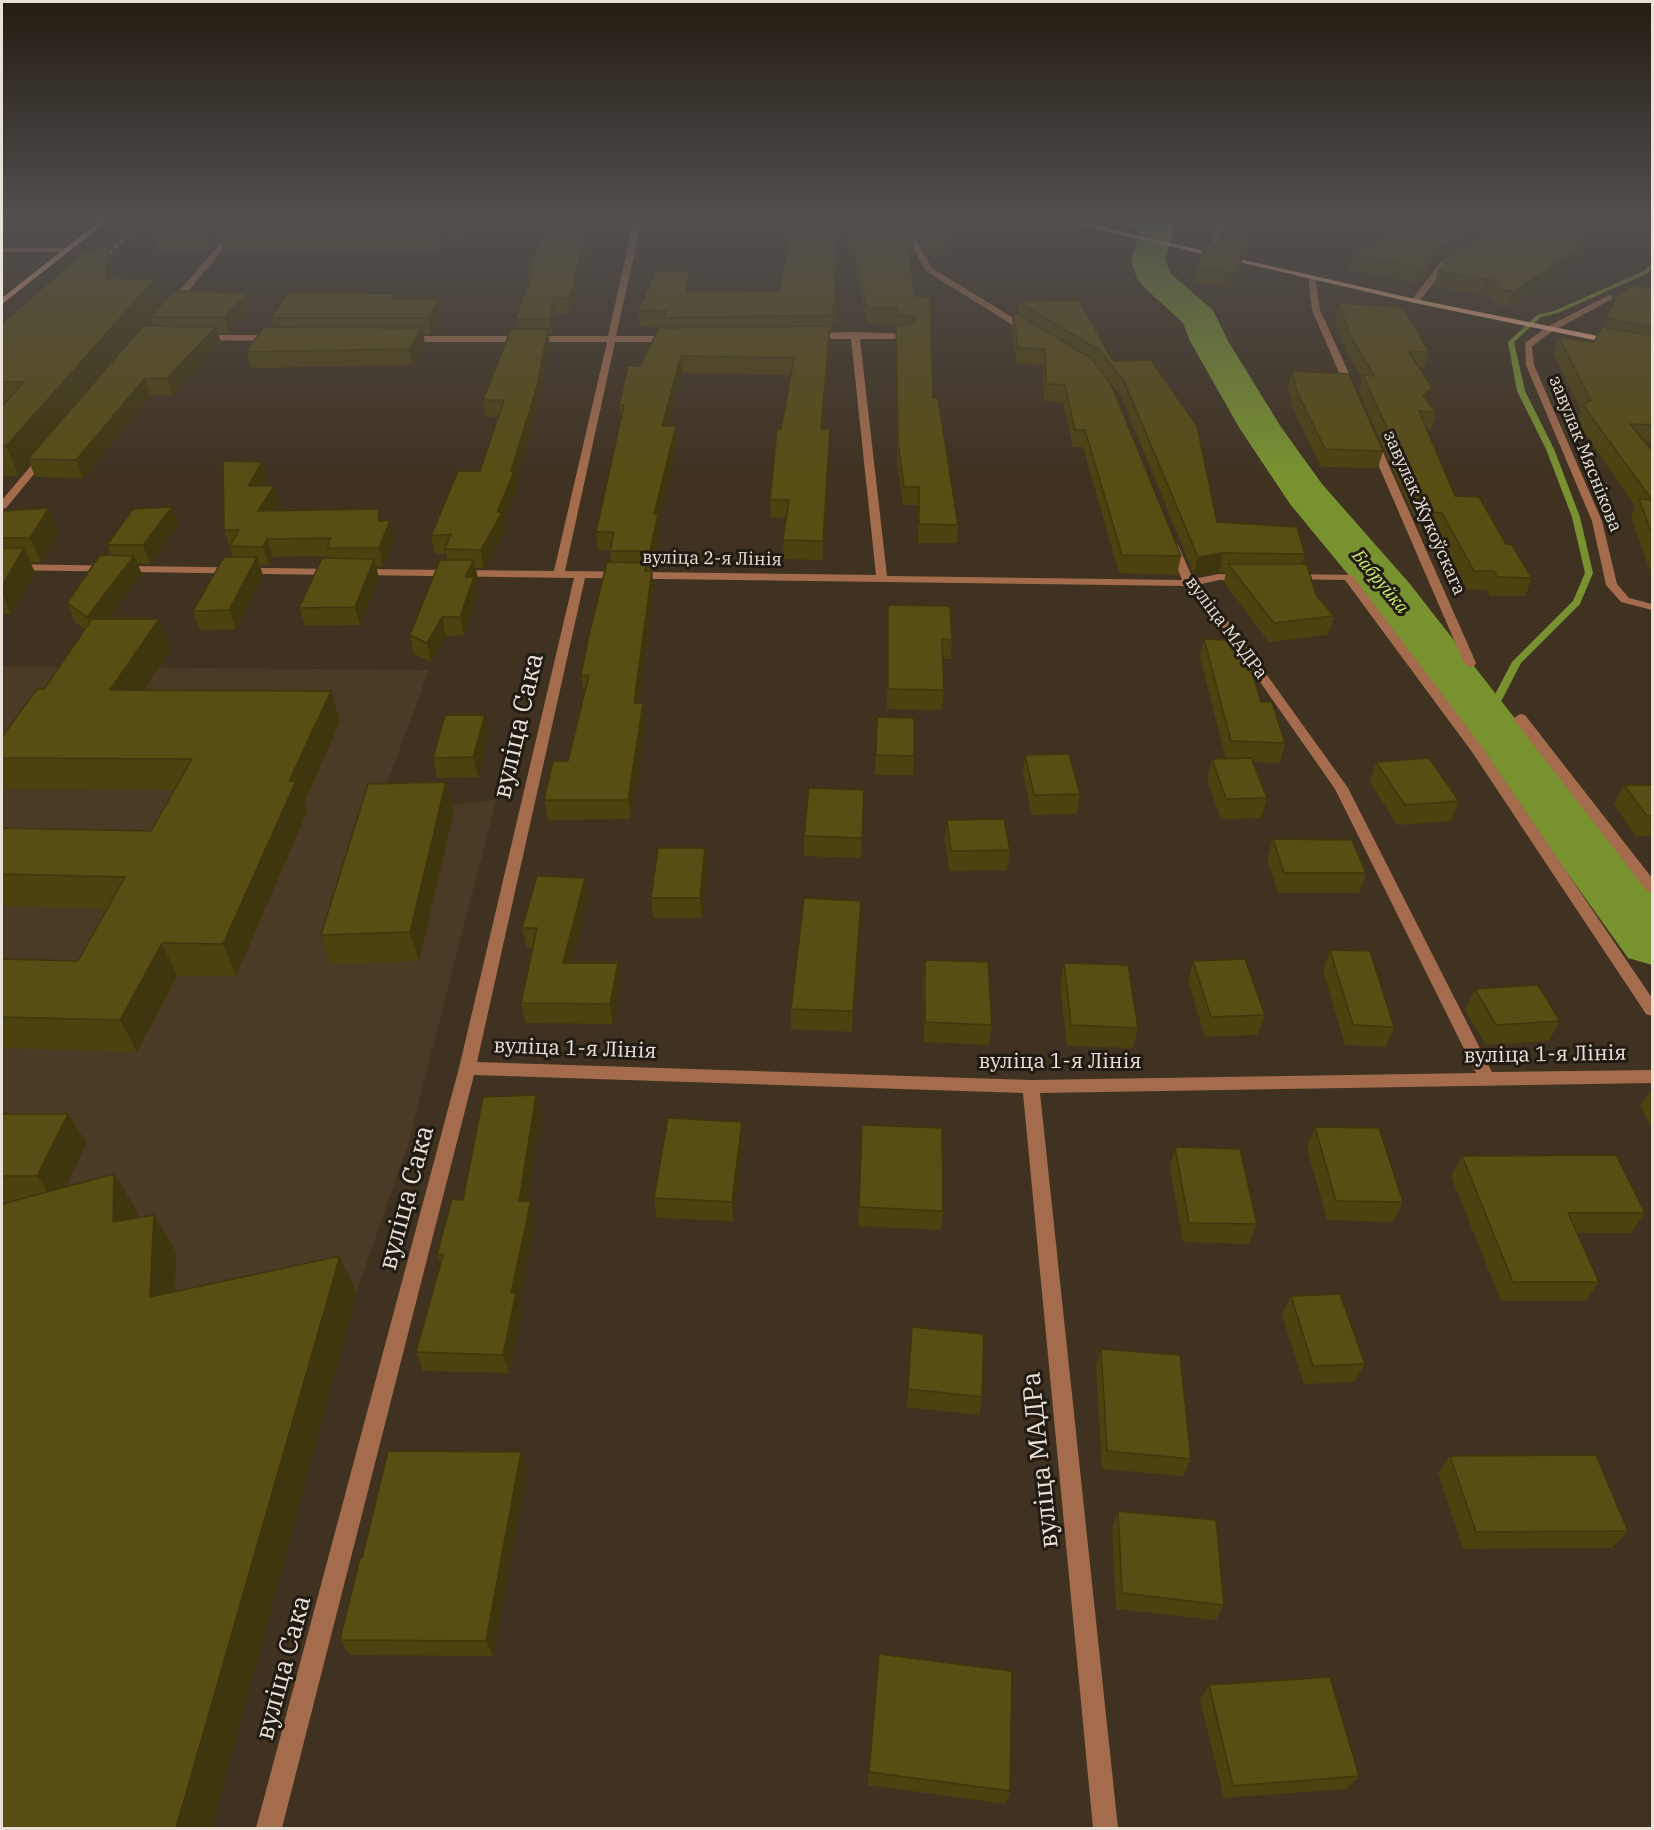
<!DOCTYPE html>
<html>
<head>
<meta charset="utf-8">
<style>
  body { margin:0 }
  #map { position:relative; width:1654px; height:1830px; overflow:hidden; background:#3f3221; font-family:"IBM Plex Serif",serif }
  canvas { display:block }
  .frame { position:absolute; inset:0; border:3px solid #e9e1d7; pointer-events:none }
</style>
</head>
<body>
<div id="map">
<canvas width="1654" height="1830"></canvas>
<div class="frame"></div>
</div>
<script>
const ctx = document.querySelector('canvas').getContext('2d');
ctx.lineJoin = 'round';
function fillPath(path, color) { ctx.fillStyle = color; ctx.fill(path, 'evenodd'); }
const shape = rows => new Path2D(rows.map(r => 'M' + r).join(''));
function stroke(path, color, width, dash) { ctx.strokeStyle = color; ctx.lineWidth = width; ctx.lineCap = dash ? 'butt' : 'round'; ctx.setLineDash(dash || []); ctx.stroke(path); }
function write(font, color, halo, rows, align = 'center') {
  ctx.font = font + ' "IBM Plex Serif",serif'; ctx.lineWidth = 6; ctx.setLineDash([]); ctx.textBaseline = 'middle'; ctx.strokeStyle = halo; ctx.fillStyle = color; for (const [text, x, y, turn = 0] of rows) {
    ctx.save(); ctx.translate(x, y); ctx.rotate((+turn || 0) * Math.PI / 180); ctx.textAlign = isNaN(turn) ? turn : align; if (halo) ctx.strokeText(text, 0, 0); ctx.fillText(text, 0, 0); ctx.restore();
  }
}
fillPath(shape([
  [2,666,429,670,376,813,496,800,408,1145,356,1293,2,1828]
]), '#4b3a25');
fillPath(shape([
  [1652,237,1652,244,1648,240,1652,237],
  [1652,263,1652,268,1648,273,1558,313,1541,317,1514,342,1525,391,1554,449,1580,517,1593,573,1580,604,1521,663,1492,719,1487,722,1483,721,1482,719,1512,662,1573,601,1585,573,1572,517,1546,449,1517,391,1508,342,1537,315,1554,311,1644,271,1652,263]
]), '#789230');
fillPath(shape([
  [1126,220,1165,220,1170,222,1174,229,1165,259,1171,274,1213,310,1228,341,1281,427,1322,484,1410,584,1652,894,1652,965,1628,958,1466,731,1374,606,1290,504,1240,429,1190,341,1183,323,1143,286,1137,279,1131,259,1140,232,1131,227,1126,220]
]), '#789230');
fillPath(shape([
  [240,220,247,220,175,307,169,307,169,303,240,220],
  [634,220,642,220,616,336,672,336,676,339,672,342,615,342,565,571,876,575,851,339,810,339,806,336,810,333,855,332,912,334,913,336,909,339,860,339,887,576,1182,580,1168,545,1173,542,1178,545,1193,579,1219,574,1250,575,1252,577,1246,580,1219,580,1197,585,1231,625,1348,788,1492,1072,1652,1070,1652,1083,1040,1093,1118,1828,1093,1828,1023,1093,474,1075,282,1828,256,1828,459,1068,574,578,358,575,352,572,358,569,554,571,607,342,405,342,401,339,405,336,608,336,634,220],
  [585,578,1186,586,1223,629,1335,789,1476,1073,1031,1080,477,1062,585,578],
  [877,220,885,220,910,229,932,268,1033,330,1033,334,1027,334,926,271,904,232,877,220],
  [1219,220,1227,220,1218,246,1212,254,1206,254,1219,220],
  [2,248,66,248,70,250,66,252,2,252,2,248],
  [1450,257,1457,259,1447,266,1418,303,1412,303,1412,299,1441,262,1450,257],
  [1308,274,1315,276,1320,310,1357,391,1355,393,1347,391,1312,310,1308,274],
  [1609,295,1612,295,1612,299,1553,331,1532,346,1534,365,1602,521,1617,584,1629,598,1652,604,1652,610,1621,602,1606,585,1592,521,1526,365,1525,343,1547,327,1609,295],
  [198,335,276,335,280,338,276,341,195,340,195,336,198,335],
  [1373,438,1378,441,1476,663,1474,666,1470,667,1464,663,1368,441,1373,438],
  [41,454,49,456,6,508,2,509,2,500,41,454],
  [2,564,334,569,340,572,334,575,2,570,2,564],
  [1291,574,1352,575,1482,747,1652,998,1652,1016,1646,1014,1472,752,1345,580,1287,579,1285,577,1291,574],
  [1520,714,1525,715,1652,878,1652,892,1647,891,1515,721,1514,718,1520,714]
]), '#a46c4d');
fillPath(shape([
  [101,220,109,220,2,304,2,298,101,220],
  [1058,220,1069,220,1415,299,1652,347,1652,352,1415,303,1058,220]
]), '#f5b08b');
stroke(shape([
  [97,264,146,220]
]), '#a99f92', 2, [4, 4]);
fillPath(shape([
  [157,220,476,220,461,241,448,241,440,251,224,251,220,240,210,251,158,252,150,227],
  [556,220,594,220,574,302,570,314,556,314,552,334,548,334,550,345,539,402,516,482,517,489,504,521,506,530,484,568,476,568,478,579,475,584,477,596,464,635,446,636,431,662,414,654,410,635,447,560,446,553,435,554,431,536,480,471,499,417,486,417,483,400,517,329,515,319,530,280,529,270],
  [792,220,943,220,948,239,947,253,926,254,911,227,906,225,914,239,914,254,910,254,914,296,933,398,958,525,957,543,918,543,918,505,903,505,897,460,896,324,867,323,845,226,838,227,835,323,832,323,832,330,830,330,830,342,823,429,830,446,823,560,784,559,783,540,786,518,771,517,770,500,791,375,682,373,668,426,677,443,659,519,660,532,652,570,648,570,654,590,639,703,643,703,646,723,631,819,548,820,544,800,568,761,584,695,581,676,611,562,610,550,598,550,596,532,621,419,619,405,640,366,664,328,664,327,640,326,638,310,690,286,689,292,779,291],
  [1193,220,1217,220,1216,222],
  [1227,220,1265,220,1263,226,1258,226,1244,258,1243,257,1241,265,1231,288,1192,283,1195,268,1218,244,1219,237,1236,224,1228,223],
  [1424,220,1621,220,1584,243,1579,258,1508,307,1496,304,1487,291,1480,295,1434,286,1438,271,1453,253,1472,241,1440,260,1421,284,1348,270,1352,255],
  [108,249,117,278,155,279,163,302,248,293,252,309,229,333,218,333,221,343,172,395,151,395,83,478,35,477,30,464,19,476,2,476,2,324],
  [152,320,154,326,147,326],
  [1653,289,1653,443,1645,442,1653,452,1653,579,1631,517,1635,506,1577,422,1581,411,1553,353,1559,337,1594,342,1603,327,1606,318],
  [396,299,442,314,431,334,423,334,425,344,413,365,251,368,246,352,274,328,271,318],
  [1079,300,1113,361,1217,522,1305,554,1302,564,1316,595,1334,616,1328,635,1269,642,1224,582,1226,572,1194,575,1122,398,1112,385,1181,556,1177,575,1119,573,1083,447,1073,447,1063,402,1044,401,1043,365,1017,364,1012,327,1013,311,1017,313,1018,302],
  [1339,303,1429,352,1424,368,1420,368,1432,387,1427,401,1436,412,1431,429,1426,428,1455,496,1506,544,1532,578,1525,596,1490,596,1487,590,1467,589,1436,530,1421,530,1401,488,1359,392,1362,379,1346,351,1335,319],
  [1292,371,1383,451,1378,468,1321,467,1293,409,1288,388],
  [268,479,264,486,274,486,279,503,274,511,381,521,390,520,395,538,383,567,376,566,379,578,360,625,305,626,299,608,330,558,329,556,273,557,269,565,260,565,263,576,236,629,200,630,193,611,233,557,224,530],
  [172,507,178,525,150,564,137,563,142,574,108,619,171,650,144,690,331,691,340,722,304,803,307,812,236,976,177,976,137,1052,2,1048,2,959,78,961,108,909,2,906,2,828,151,831,174,790,3,789,2,785,2,737,44,689,85,629,75,622,67,603,111,555,107,545],
  [2,511,59,532,41,562,30,562,35,573,11,614,2,614],
  [888,605,952,640,951,659,943,659,944,690,942,710,887,709],
  [1204,639,1261,702,1285,743,1280,763,1253,762,1267,798,1261,818,1221,819,1207,779,1212,759,1226,759,1200,658],
  [877,717,914,756,913,775,875,775],
  [489,734,478,777,437,778,433,758],
  [1025,755,1080,794,1077,814,1032,815,1023,775],
  [1376,762,1459,801,1451,821,1397,825,1370,782],
  [446,782,454,811,419,961,331,965,321,935],
  [1624,785,1653,785,1653,836,1636,836,1614,805],
  [864,790,861,858,804,856,804,836],
  [947,820,1010,850,1007,870,949,871,945,840],
  [1273,839,1366,873,1359,893,1278,893,1267,859],
  [707,868,702,918,653,918,651,898],
  [585,878,588,898,572,963,621,983,613,1024,526,1023,521,1003,533,948,527,948,522,928],
  [861,921,852,1032,791,1029,791,1009],
  [1330,950,1394,1027,1386,1047,1345,1045,1323,970],
  [925,960,992,1025,989,1045,924,1042,923,980],
  [1193,961,1265,1015,1258,1035,1205,1037,1188,981],
  [1064,963,1138,1028,1133,1048,1067,1046,1060,983],
  [1475,989,1560,1021,1549,1041,1486,1045,1465,1010],
  [1653,1088,1653,1131,1640,1106],
  [536,1095,541,1115,527,1201,531,1201,536,1221,519,1302,522,1312,509,1373,423,1371,416,1352,440,1263,437,1254,463,1200],
  [2,1114,68,1114,87,1143,65,1187,138,1212,138,1218,154,1215,176,1252,175,1291,340,1256,357,1293,2,1828],
  [742,1122,743,1142,733,1221,657,1218,654,1198],
  [1315,1127,1403,1202,1393,1222,1327,1220,1307,1147],
  [1175,1147,1257,1224,1249,1244,1183,1242,1170,1167],
  [1462,1156,1645,1213,1631,1233,1577,1233,1599,1282,1586,1301,1501,1301,1451,1176],
  [859,1207,943,1211,941,1230,858,1226],
  [1291,1296,1365,1364,1354,1382,1304,1384,1282,1314],
  [912,1327,982,1397,979,1415,907,1407],
  [1101,1349,1191,1459,1183,1476,1102,1469,1096,1367],
  [521,1452,527,1469,493,1656,350,1655,340,1640,362,1558],
  [1450,1456,1628,1531,1612,1548,1463,1549,1438,1473],
  [1118,1511,1224,1605,1216,1620,1116,1609,1112,1528],
  [879,1654,1010,1791,1006,1804,868,1785],
  [1209,1685,1359,1776,1347,1789,1224,1798,1200,1700]
]), '#4c4210');
fillPath(shape([
  [210,220,238,220,217,227,220,240,210,251,203,227],
  [442,220,444,220,448,241,440,251,436,227],
  [457,220,476,220,461,241],
  [589,220,594,220,574,302,570,314,568,298],
  [837,220,845,220,845,226,838,227,835,323],
  [1257,220,1259,220,1258,226,1244,258,1247,243],
  [1489,220,1509,220,1440,260,1421,284,1425,269,1444,245],
  [1604,220,1621,220,1566,255,1571,241],
  [1585,244,1579,258,1508,307,1513,292],
  [108,249,117,276,116,305,107,278],
  [1244,250,1241,265,1231,288,1234,273],
  [689,271,690,286,687,307,686,292],
  [1492,276,1487,291,1480,295,1485,280],
  [155,279,164,306,151,317,152,320,34,459,28,459,30,464,19,476,6,446],
  [248,293,252,309,229,333,225,317],
  [554,298,556,314,552,334,550,319],
  [439,299,442,314,431,334,428,318],
  [830,326,830,342,821,446,821,429],
  [216,327,221,343,172,395,167,378],
  [422,328,425,344,413,365,409,349],
  [548,329,550,345,539,402,516,482,517,489,504,521,506,530,484,568,481,550,497,512,511,471],
  [681,356,682,373,664,443,662,426],
  [145,378,151,395,83,478,76,460],
  [1432,387,1427,404,1423,396],
  [676,426,677,443,659,519,660,532,652,570,650,551,654,514],
  [830,429,830,446,823,560,823,541],
  [262,462,268,479,254,503,248,486],
  [274,486,279,503,263,529,258,511],
  [172,507,178,525,150,564,143,545],
  [49,508,59,532,41,562,30,538],
  [378,509,383,527,390,520,395,538,383,567,379,548],
  [267,539,273,557,269,565,263,547],
  [24,548,35,573,11,614,2,593,2,586],
  [1223,553,1219,572,1194,575,1198,557],
  [134,556,142,574,95,636,87,617],
  [257,557,263,576,236,629,229,610],
  [374,559,379,578,360,625,355,607],
  [474,560,478,579,475,584,477,596,464,635,460,617,465,577],
  [652,571,654,590,636,723,634,703],
  [442,617,446,636,431,662,427,643],
  [159,619,171,650,123,721,110,690],
  [331,691,340,722,304,803,307,812,236,976,223,944,289,781],
  [643,703,646,723,631,819,628,800],
  [485,715,489,734,478,777,473,757],
  [446,782,454,811,419,961,410,932],
  [705,848,707,868,702,918,700,898],
  [585,878,588,898,567,983,563,963],
  [861,901,861,921,852,1032,853,1011],
  [162,943,177,976,137,1052,120,1020],
  [618,963,621,983,613,1024,610,1004],
  [536,1095,541,1115,525,1220,519,1201],
  [68,1114,87,1143,57,1205,37,1176],
  [742,1122,743,1142,733,1221,732,1202],
  [114,1174,138,1212,137,1259,113,1222],
  [531,1201,536,1221,519,1302,522,1312,509,1373,503,1355,511,1293],
  [154,1215,176,1252,174,1333,150,1297],
  [340,1256,357,1293,212,1828,176,1828],
  [521,1452,527,1469,493,1656,486,1641]
]), '#3e360d');
const building = shape([
  [157,220,210,220,203,227,150,227,157,220],
  [223,220,442,220,436,227,217,227,223,220],
  [556,220,589,220,573,287,568,298,554,298,550,319,515,319,534,270,529,270,543,233,549,233,556,220],
  [792,220,837,220,835,307,832,307,832,315,663,318,667,311,638,310,656,271,689,271,686,292,779,291,792,220],
  [847,220,903,220,914,239,908,239,914,296,930,297,933,398,938,398,958,525,919,524,919,487,904,487,898,443,896,325,910,325,916,319,913,316,896,315,897,308,867,308,847,220],
  [915,220,943,220,948,239,927,239,915,220],
  [1244,220,1257,220,1247,243,1219,237,1224,230,1244,220],
  [1424,220,1489,220,1444,245,1425,269,1352,255,1424,220],
  [1508,220,1604,220,1571,241,1585,244,1513,292,1501,289,1492,276,1485,280,1438,271,1453,253,1508,220],
  [1208,242,1244,250,1234,273,1195,268,1208,242],
  [108,249,107,278,155,279,6,446,2,445,2,406,24,382,2,382,2,324,85,250,108,249],
  [1634,285,1653,289,1653,328,1606,318,1618,295,1634,285],
  [173,291,248,293,225,317,151,317,173,291],
  [288,293,395,294,391,299,439,299,428,318,271,318,288,293],
  [1079,300,1113,361,1151,360,1197,426,1217,522,1297,527,1305,554,1223,553,1198,557,1124,381,1099,350,1018,302,1079,300],
  [1339,303,1403,307,1429,352,1409,352,1432,387,1423,396,1436,412,1419,411,1455,496,1479,497,1506,544,1512,545,1532,578,1497,577,1494,571,1474,571,1442,513,1427,512,1406,471,1363,375,1374,376,1350,335,1339,303],
  [1013,311,1091,358,1111,384,1181,556,1122,555,1085,430,1075,430,1065,385,1046,384,1045,349,1018,348,1013,311],
  [143,326,216,327,167,378,145,378,76,460,28,459,143,326],
  [830,326,821,429,830,429,823,541,783,540,789,500,770,500,777,429,781,429,794,358,681,356,662,426,676,426,654,514,658,514,650,551,610,551,614,532,596,532,624,405,619,405,628,366,640,366,659,328,830,326],
  [264,327,422,328,409,349,246,352,264,327],
  [1602,327,1653,336,1653,425,1630,424,1653,452,1653,537,1639,499,1652,500,1583,405,1591,400,1559,337,1594,342,1602,327],
  [511,329,548,329,537,386,511,471,514,472,497,512,502,512,481,550,445,549,451,534,431,536,458,471,480,471,504,400,483,400,511,329],
  [1292,371,1349,374,1383,451,1325,449,1297,392,1292,371],
  [223,461,262,462,248,486,274,486,258,511,378,509,379,521,390,520,379,548,327,548,331,538,267,539,263,547,230,546,239,530,224,530,223,461],
  [172,507,143,545,107,545,133,509,172,507],
  [49,508,30,538,2,538,2,511,49,508],
  [2,548,24,548,2,586,2,548],
  [100,555,134,556,87,617,67,603,100,555],
  [224,557,257,557,229,610,193,611,224,557],
  [322,558,374,559,355,607,299,608,322,558],
  [440,560,474,560,465,577,474,577,460,617,442,617,427,643,410,635,440,560],
  [607,562,647,563,645,571,652,571,634,703,643,703,628,800,544,800,553,761,568,761,589,675,581,676,588,639,607,562],
  [1228,564,1307,564,1316,595,1334,616,1274,623,1228,564],
  [888,605,950,606,952,640,942,639,944,690,888,689,888,605],
  [92,619,159,619,110,690,331,691,289,781,296,781,223,944,162,943,120,1020,2,1017,2,959,78,961,125,877,2,874,2,828,151,831,192,759,2,758,2,737,37,689,44,689,92,619],
  [1204,639,1243,641,1261,702,1272,702,1285,743,1231,741,1204,639],
  [445,715,485,715,473,757,433,758,445,715],
  [877,717,914,718,914,756,876,755,877,717],
  [1069,754,1080,794,1034,795,1025,755,1069,754],
  [1251,758,1267,798,1226,799,1212,759,1251,758],
  [1429,758,1459,801,1405,805,1376,762,1429,758],
  [446,782,410,932,321,935,368,784,446,782],
  [1624,785,1653,785,1653,816,1647,816,1624,785],
  [809,788,864,790,862,838,804,836,809,788],
  [1004,819,1010,850,951,851,947,820,1004,819],
  [1273,839,1352,840,1366,873,1284,873,1273,839],
  [658,848,705,848,700,898,651,898,658,848],
  [537,876,585,878,563,963,618,963,610,1004,521,1003,537,928,522,928,537,876],
  [804,898,861,901,853,1011,791,1009,804,898],
  [1330,950,1370,951,1394,1027,1353,1025,1330,950],
  [1245,959,1265,1015,1211,1017,1193,961,1245,959],
  [925,960,988,962,992,1025,925,1022,925,960],
  [1064,963,1128,965,1138,1028,1071,1025,1064,963],
  [1538,985,1560,1021,1496,1025,1475,989,1538,985],
  [536,1095,519,1201,531,1201,511,1293,516,1293,503,1355,416,1352,443,1255,437,1254,452,1199,463,1200,483,1097,536,1095],
  [2,1114,68,1114,37,1176,2,1176,2,1114],
  [668,1118,742,1122,732,1202,654,1198,668,1118],
  [862,1125,942,1128,943,1211,859,1207,862,1125],
  [1315,1127,1379,1128,1403,1202,1336,1201,1315,1127],
  [1175,1147,1240,1149,1257,1224,1189,1223,1175,1147],
  [1616,1155,1645,1213,1568,1213,1599,1282,1513,1282,1462,1156,1616,1155],
  [114,1174,113,1222,154,1215,150,1297,340,1256,176,1828,2,1828,2,1204,114,1174],
  [1340,1294,1365,1364,1313,1366,1291,1296,1340,1294],
  [912,1327,984,1334,982,1397,908,1389,912,1327],
  [1101,1349,1180,1355,1191,1459,1107,1451,1101,1349],
  [388,1451,521,1452,486,1641,340,1640,360,1558,362,1558,388,1451],
  [1596,1455,1628,1531,1476,1532,1450,1456,1596,1455],
  [1118,1511,1216,1520,1224,1605,1122,1593,1118,1511],
  [879,1654,1012,1671,1010,1791,869,1772,879,1654],
  [1330,1677,1359,1776,1233,1786,1209,1685,1330,1677]
]);
fillPath(building, '#584d13');
stroke(building, '#3e360d', 1.5);
const sky = ctx.createLinearGradient(0, 0, 0, 476);
sky.addColorStop(0, '#231c12');
sky.addColorStop(0.46, '#524f4e');
sky.addColorStop(1, '#524f4e00');
ctx.fillStyle = sky;
ctx.fillRect(0, 0, 1654, 476);
write('18px', '#e9e1d7', '#211b13', [
  ["завулак Мяснікова",1585,454,68],
  ["завулак Жукоўскага",1424,513,66],
  ["вуліца 2-я Лінія",712,559,1],
  ["вуліца МАДРа",1226,628,53]
]);
write('italic 18px', '#c9ed70', '#211b13', [
  ["Бабруйка",1380,582,50]
]);
write('21px', '#e9e1d7', '#211b13', [
  ["вуліца 1-я Лінія",575,1049,2],
  ["вуліца 1-я Лінія",1545,1055,-1],
  ["вуліца 1-я Лінія",1060,1062]
]);
write('26px', '#e9e1d7', '#211b13', [
  ["вуліца Сака",519,726,-77],
  ["вуліца Сака",407,1198,-75],
  ["вуліца МАДРа",1041,1460,-96],
  ["вуліца Сака",284,1668,-75]
]);
</script>
</body>
</html>
